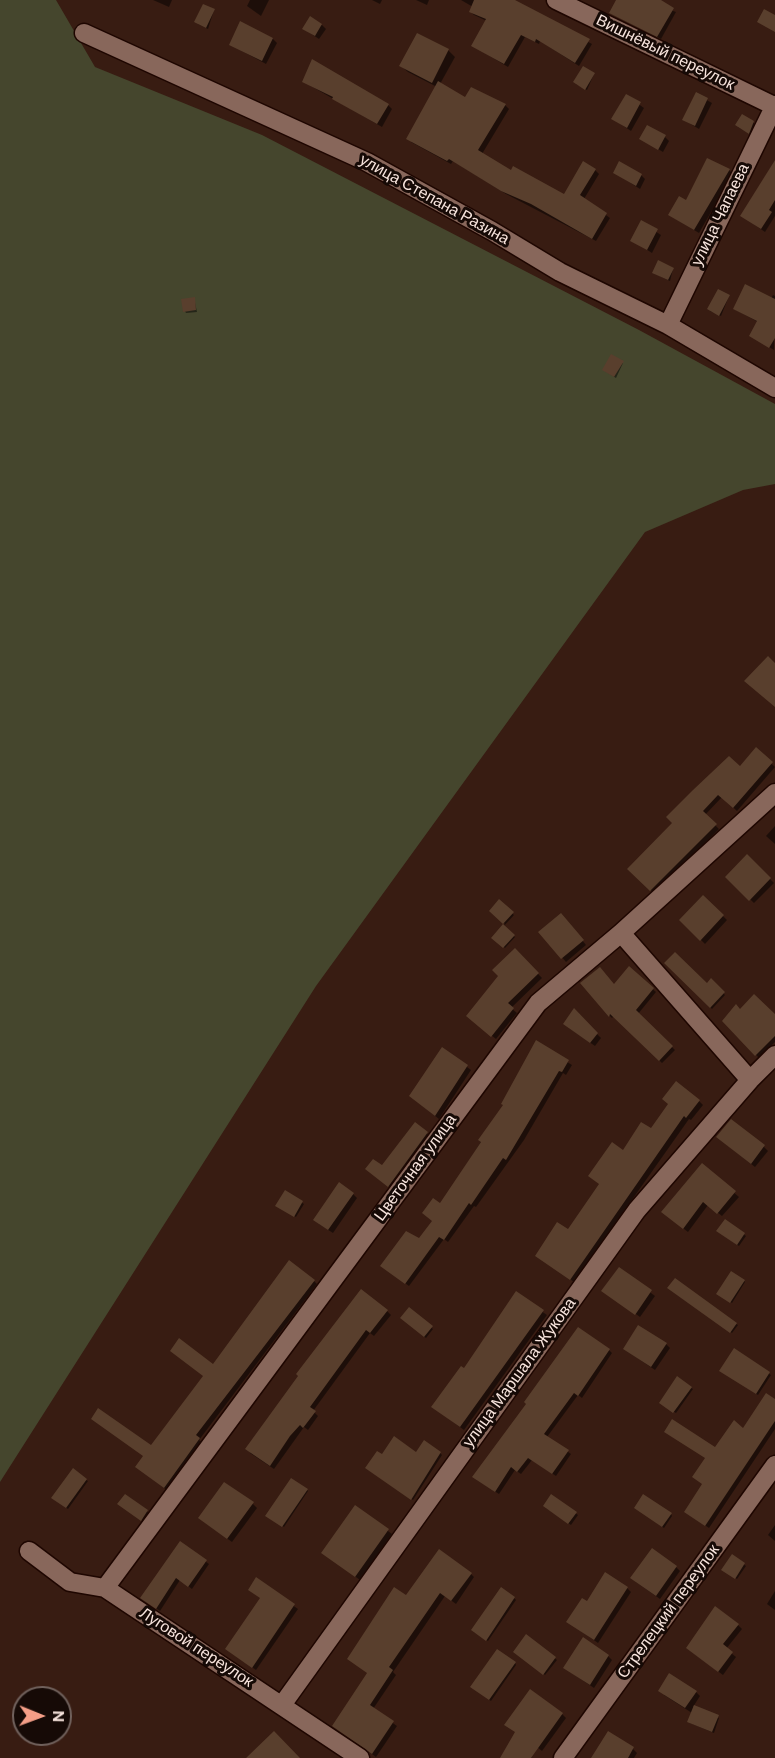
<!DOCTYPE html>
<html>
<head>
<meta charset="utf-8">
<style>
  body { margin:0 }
  #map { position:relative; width:775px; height:1758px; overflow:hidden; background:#381c12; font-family:"DM Sans",sans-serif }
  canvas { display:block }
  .north { position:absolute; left:12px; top:1686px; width:60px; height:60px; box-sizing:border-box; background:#160a06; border:2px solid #70615c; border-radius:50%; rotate:91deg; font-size:16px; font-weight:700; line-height:24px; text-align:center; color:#f7e4dd }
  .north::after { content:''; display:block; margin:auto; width:21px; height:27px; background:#f49e87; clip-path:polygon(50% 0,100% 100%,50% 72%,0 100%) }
</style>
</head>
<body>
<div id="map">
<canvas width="775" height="1758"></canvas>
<div class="north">N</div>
</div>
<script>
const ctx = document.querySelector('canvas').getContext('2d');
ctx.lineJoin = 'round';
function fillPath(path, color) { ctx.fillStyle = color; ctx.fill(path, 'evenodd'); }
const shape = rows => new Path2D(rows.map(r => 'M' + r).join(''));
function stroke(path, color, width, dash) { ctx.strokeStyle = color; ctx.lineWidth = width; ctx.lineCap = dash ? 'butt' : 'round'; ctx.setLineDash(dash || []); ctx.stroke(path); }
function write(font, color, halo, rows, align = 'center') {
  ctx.font = font + ' "DM Sans",sans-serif'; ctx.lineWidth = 6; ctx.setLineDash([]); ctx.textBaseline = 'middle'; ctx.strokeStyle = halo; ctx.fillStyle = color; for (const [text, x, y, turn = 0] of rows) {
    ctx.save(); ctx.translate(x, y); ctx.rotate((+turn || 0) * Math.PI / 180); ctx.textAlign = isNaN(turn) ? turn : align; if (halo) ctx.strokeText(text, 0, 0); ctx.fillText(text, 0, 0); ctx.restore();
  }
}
fillPath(shape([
  [0,0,56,0,95,67,262,135,639,330,775,404,775,484,743,490,645,532,316,986,0,1482]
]), '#45462d');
fillPath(shape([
  [153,0,172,0,169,7],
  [250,0,269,0,261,16,247,6],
  [372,0,382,0,380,4],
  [416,0,429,0,427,5],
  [461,0,511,0,592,44,579,66,540,41,539,44,525,37,508,67,473,46,487,21,474,15,471,12,473,7],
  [618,0,643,0,676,12,661,39,614,15,611,13],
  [214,10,208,29,198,24],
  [322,25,326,29,319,39,304,29],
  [273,39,277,43,266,64,231,45],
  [448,50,455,57,440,84,466,99,505,105,509,109,482,154,512,172,565,196,595,170,599,174,584,199,610,218,596,241,506,194,453,161,451,164,411,142,437,87,408,72,401,66],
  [594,74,587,90,576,84],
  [304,82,388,105,392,109,382,127],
  [696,94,712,103,699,129,684,120],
  [627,96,644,108,631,131,613,119],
  [742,116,755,124,750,134,738,127],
  [665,137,669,141,663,152,641,139],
  [775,160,775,216,765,232,742,216],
  [729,170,733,174,699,233,674,218,686,202],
  [615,173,641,175,645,179,640,189],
  [641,222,661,235,652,253,632,240],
  [673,269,670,281,655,274],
  [773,295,775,296,774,350,751,336,758,322,734,309,771,299],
  [729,296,721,316,710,311],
  [194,298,197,312,186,313,185,311],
  [623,363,616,378,605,371],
  [756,749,775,767,737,811,722,797,705,815,719,829,655,894,629,869,740,768],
  [775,826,775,844,766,836],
  [747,856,774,883,754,903,727,877],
  [703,897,727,920,705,944,681,920],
  [499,901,514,915,503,927,515,937,505,948,493,937,505,924,491,911],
  [565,919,586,945,566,962,540,932],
  [515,950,542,978,511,1008,517,1013,496,1039,472,1020],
  [666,963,707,985,711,980,725,995,712,1009],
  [629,968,656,992,638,1014,675,1050,662,1063,614,1016,612,1018,610,1016,582,983,614,986],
  [574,1011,601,1038,595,1046,569,1028],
  [740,1011,775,1016,775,1042,759,1058,724,1021],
  [536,1042,572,1065,566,1075,563,1073,524,1140,476,1207,474,1206,448,1242,444,1239,409,1286,386,1269,420,1240,434,1221,440,1205,505,1105],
  [443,1049,471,1070,439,1119,415,1100],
  [699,1101,703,1105,691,1120,689,1119,574,1282,541,1259,568,1231,624,1152,651,1130,670,1104],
  [415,1124,431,1137,392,1189,370,1172,382,1167],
  [722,1141,764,1147,768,1151,755,1167],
  [702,1165,739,1197,722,1216,708,1205,688,1232,667,1216],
  [285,1192,304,1204,296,1217,279,1207],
  [353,1194,357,1198,333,1233,319,1224],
  [725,1221,746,1236,739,1246,720,1232],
  [619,1269,655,1296,640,1317,605,1292],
  [314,1281,317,1284,199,1440,203,1443,168,1491,141,1470,151,1447,213,1366],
  [744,1281,745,1282,732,1303,720,1295],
  [670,1290,736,1324,738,1325,732,1333],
  [516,1294,547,1315,464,1430,437,1410],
  [409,1309,433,1329,426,1338,402,1318],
  [387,1311,391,1315,374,1336,370,1333,313,1411,318,1416,308,1430,304,1427,274,1469,250,1453,300,1376],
  [666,1344,670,1348,655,1370,624,1349],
  [609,1350,612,1353,582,1398,578,1395,547,1437,571,1454,556,1476,532,1460,521,1474,515,1470,499,1494,477,1480],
  [734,1350,771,1375,758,1395,723,1372],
  [691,1388,693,1389,676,1413,662,1404],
  [775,1401,775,1429,709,1528,690,1515,704,1485,715,1449,744,1430],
  [440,1453,442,1455,413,1500,369,1470,382,1456],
  [86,1480,88,1481,68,1509,55,1499],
  [307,1490,308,1491,284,1527,269,1517],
  [125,1496,149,1513,143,1521,121,1506],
  [551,1496,578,1515,571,1525,546,1508],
  [253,1504,257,1508,232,1542,204,1522],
  [355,1507,392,1534,360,1580,327,1556],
  [637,1509,671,1514,672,1516,664,1528],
  [775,1525,775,1541,768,1535],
  [180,1543,209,1564,192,1589,180,1580,160,1611,145,1601],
  [732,1556,746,1566,737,1579,725,1571],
  [676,1567,680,1571,660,1599,636,1582],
  [471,1574,474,1577,456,1604,445,1596,393,1672,396,1675,373,1709,397,1726,376,1757,338,1729,368,1673,349,1659,406,1597],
  [256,1580,298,1609,256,1670,230,1652,261,1598],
  [627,1588,631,1592,598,1643,568,1622,587,1603],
  [775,1591,775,1610,767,1604],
  [514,1598,516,1600,488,1641,474,1632],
  [738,1625,742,1629,726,1649,736,1657,723,1675,692,1652],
  [526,1636,557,1660,545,1675,515,1651],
  [608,1656,612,1660,594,1688,569,1671],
  [515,1663,516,1665,491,1701,474,1689],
  [696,1692,700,1696,693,1707,719,1718,714,1733,690,1723,692,1713,664,1695],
  [562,1714,566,1718,542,1751,537,1747,531,1758,501,1758,516,1733],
  [608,1733,633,1749,637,1753,634,1758,594,1758]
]), '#0007');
fillPath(shape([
  [474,0,515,0,590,39,575,63,536,39,535,42,521,35,504,64,471,46,486,19,469,12],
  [616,0,661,0,674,8,657,37,609,13],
  [203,4,215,9,206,28,194,22],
  [764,9,775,15,775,32,757,22],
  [310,16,322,24,315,36,302,29],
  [240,21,273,38,262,61,229,45],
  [417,33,449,49,432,83,399,66],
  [312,59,389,104,377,124,332,99,333,97,302,82],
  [583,66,595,73,585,90,573,82],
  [438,81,465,97,471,87,506,104,478,150,511,170,513,166,564,194,583,161,596,169,580,195,607,213,592,239,531,204,501,191,449,159,447,161,406,139],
  [696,92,708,98,695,126,682,120],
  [626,94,641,102,627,128,611,119],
  [742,114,754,121,749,134,735,125],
  [647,125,666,135,658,150,639,139],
  [707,158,730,169,694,230,668,215,679,196,686,200],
  [775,160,775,200,769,210,772,212,761,229,740,216],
  [619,161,642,174,636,186,613,173],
  [641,220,658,229,647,250,630,241],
  [658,260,674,268,668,280,652,273],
  [745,284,775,299,775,338,769,348,749,336,757,321,733,309],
  [718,289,730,295,719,316,707,309],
  [195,297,196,310,183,312,181,299],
  [611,354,624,361,614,377,602,370],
  [768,656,775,663,775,707,744,681],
  [756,747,773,762,733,808,718,795,703,811,717,824,650,891,627,869,672,823,666,817,693,790,729,756,740,766],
  [747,854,771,878,749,901,725,877],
  [703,895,724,915,700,941,679,920],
  [499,899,514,912,503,924,489,911],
  [561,913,584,940,561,959,538,932],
  [503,924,515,935,503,948,491,938],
  [515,948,539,973,508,1003,514,1008,491,1037,466,1016,498,976,492,970],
  [675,952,707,983,711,978,725,992,710,1008,664,963],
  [629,966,654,988,636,1010,673,1046,659,1061,610,1014,609,1017,580,983,600,967,614,984],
  [754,994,775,1014,775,1036,755,1056,722,1021,736,1004,740,1009],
  [574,1008,598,1033,590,1043,563,1024],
  [536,1040,569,1060,562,1072,559,1071,506,1160,503,1158,471,1205,469,1203,444,1240,439,1237,405,1284,380,1266,406,1231,419,1238,432,1221,422,1213,433,1198,440,1203,481,1142,478,1140,503,1105,501,1104],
  [442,1047,468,1065,435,1116,409,1096],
  [676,1081,700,1100,686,1118,684,1116,570,1280,535,1256,557,1222,568,1229,599,1184,588,1176,612,1142,623,1150,641,1122,651,1128,668,1104,662,1099],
  [731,1119,765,1145,751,1164,716,1137],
  [415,1122,428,1132,388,1187,365,1169,373,1159,382,1165],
  [702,1163,736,1191,717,1214,703,1202,683,1229,661,1212],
  [339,1182,354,1193,328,1230,313,1220],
  [285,1190,303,1201,294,1217,275,1206],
  [725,1219,745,1233,737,1245,716,1231],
  [289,1260,315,1280,196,1435,200,1438,164,1488,135,1467,143,1456,91,1419,98,1408,151,1445,203,1376,170,1351,179,1338,213,1364],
  [619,1267,652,1290,635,1315,601,1291],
  [731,1271,745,1280,730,1303,716,1294],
  [675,1278,737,1323,730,1333,667,1288],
  [361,1289,388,1310,370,1333,366,1330,310,1407,316,1411,303,1428,300,1425,290,1436,270,1466,245,1449,298,1376,296,1374],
  [516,1291,544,1310,460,1427,431,1407,461,1366,464,1368],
  [409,1307,433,1326,424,1337,400,1318],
  [638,1325,667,1343,651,1367,623,1349],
  [578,1327,610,1349,578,1396,574,1393,544,1434,569,1450,552,1474,528,1458,517,1472,511,1467,495,1492,472,1477,526,1404,524,1402],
  [734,1348,770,1372,756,1394,719,1371],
  [677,1376,692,1387,673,1413,659,1403],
  [766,1393,775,1399,775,1421,705,1526,684,1512,702,1484,692,1477,705,1458,664,1432,672,1419,715,1447,734,1420,743,1428],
  [394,1436,416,1452,424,1440,441,1452,411,1500,365,1468,377,1451,382,1454],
  [73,1468,87,1479,66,1508,51,1498],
  [291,1478,308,1489,282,1527,265,1516],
  [224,1482,254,1502,227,1539,198,1518],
  [125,1494,148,1510,141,1521,117,1504],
  [551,1494,577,1512,568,1524,543,1506],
  [643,1494,672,1513,662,1527,634,1508],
  [355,1505,389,1529,355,1577,321,1553],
  [180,1541,207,1560,188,1587,176,1578,156,1609,140,1598],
  [652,1548,677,1566,656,1596,630,1578],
  [439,1549,472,1573,451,1601,440,1593,389,1667,393,1670,370,1705,394,1721,372,1754,332,1726,367,1673,347,1659,394,1587,406,1595],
  [732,1554,745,1563,735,1579,721,1570],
  [605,1572,628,1587,594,1640,566,1622,582,1598,587,1601],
  [256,1577,295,1604,252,1668,225,1649,260,1598,248,1590],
  [501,1587,515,1597,486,1641,471,1630],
  [715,1606,739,1624,723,1644,733,1652,718,1672,686,1648],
  [526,1634,556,1657,543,1675,513,1652],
  [583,1637,609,1655,590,1685,563,1668],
  [497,1649,516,1662,489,1700,470,1687],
  [669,1673,697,1691,685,1708,658,1691],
  [530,1689,563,1713,531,1758,500,1758,515,1732,504,1725],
  [694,1705,719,1715,712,1732,687,1722],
  [274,1731,300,1758,246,1758],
  [608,1731,634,1747,628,1758,591,1758]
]), '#593f2d');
const minor = shape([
  [556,0,774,106],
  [84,33,367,162,492,231,560,272,668,325,775,388],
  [668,325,775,105],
  [621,933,750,1080],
  [29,1551,70,1582,105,1588,360,1758],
  [105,1588,538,1003,621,933,775,793],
  [282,1705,637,1210,750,1080,775,1055],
  [563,1758,775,1465]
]);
stroke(minor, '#1e0600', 21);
stroke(minor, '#88675b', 18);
write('16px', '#f7e4dd', '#160a06', [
  ["Вишнёвый переулок",665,53,26],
  ["улица Степана Разина",434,200,29],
  ["улица Чапаева",721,215,-64],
  ["Цветочная улица",416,1168,-54],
  ["улица Маршала Жукова",520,1373,-54],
  ["Стрелецкий переулок",669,1612,-54],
  ["Луговой переулок",196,1648,33]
]);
</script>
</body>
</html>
